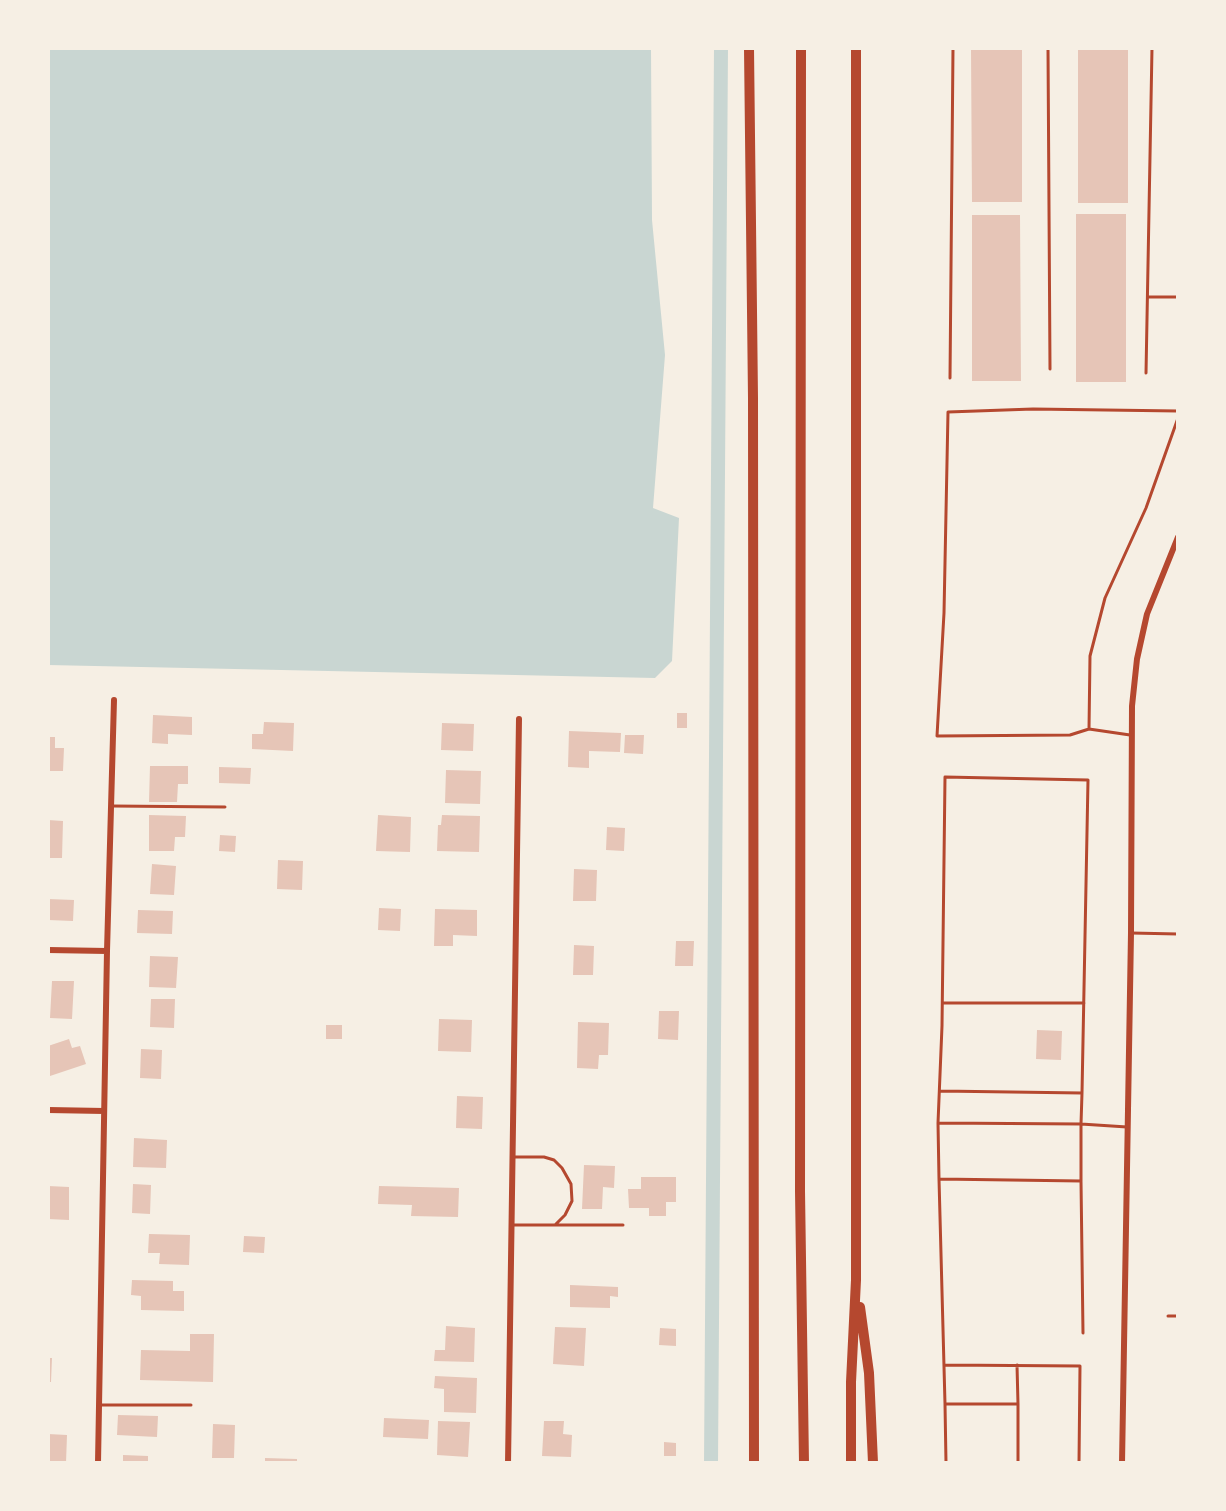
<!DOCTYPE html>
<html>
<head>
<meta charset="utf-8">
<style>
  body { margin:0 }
  #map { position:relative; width:1226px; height:1511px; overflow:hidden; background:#f6efe4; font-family:Commissioner,sans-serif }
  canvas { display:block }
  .frame { position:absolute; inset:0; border:50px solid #f6efe4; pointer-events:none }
</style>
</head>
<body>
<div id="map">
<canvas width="1226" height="1511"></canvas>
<div class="frame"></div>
</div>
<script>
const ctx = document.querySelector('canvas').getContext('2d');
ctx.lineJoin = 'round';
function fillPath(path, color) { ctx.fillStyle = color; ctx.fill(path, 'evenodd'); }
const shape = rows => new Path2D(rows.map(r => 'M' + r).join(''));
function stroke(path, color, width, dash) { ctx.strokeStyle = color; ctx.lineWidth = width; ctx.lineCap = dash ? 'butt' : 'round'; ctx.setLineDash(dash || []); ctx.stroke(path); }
fillPath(shape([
  [48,48,651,48,652,220,665,355,653,508,679,518,672,661,655,678,48,665]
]), '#c9d6d2');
stroke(shape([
  [711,1463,721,48]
]), '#c9d6d2', 14);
fillPath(shape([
  [971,48,1022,48,1022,202,972,202],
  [1078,48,1128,48,1128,203,1078,203],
  [1076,214,1126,214,1126,382,1076,382],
  [972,215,1020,215,1021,381,972,381],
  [677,713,687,713,687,728,677,728],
  [153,715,192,717,192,735,168,734,168,744,152,743],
  [264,722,294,723,293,751,252,749,252,734,263,734],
  [442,723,474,724,473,751,441,750],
  [569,731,621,733,620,752,589,751,589,768,568,767],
  [625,735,644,735,643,754,624,753],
  [48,737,55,737,55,748,64,748,63,771,48,771],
  [150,766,188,766,188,784,178,784,177,802,149,802],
  [219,767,251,768,250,784,219,783],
  [446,770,481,771,480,804,445,803],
  [149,815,186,816,185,837,175,837,174,851,149,851],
  [378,815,411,817,410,852,376,851],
  [442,815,480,816,479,852,437,851,438,825,441,825],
  [48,820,63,821,62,858,48,858],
  [607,827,625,828,624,851,606,850],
  [220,835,236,836,235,852,219,851],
  [278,860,303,861,302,890,277,889],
  [152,864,176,866,174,895,150,894],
  [574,869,597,870,596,901,573,901],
  [48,899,74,900,73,921,48,920],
  [379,908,401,909,400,931,378,930],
  [435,909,477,910,477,936,453,935,453,946,434,946],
  [138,910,173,911,172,934,137,933],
  [676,941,694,941,693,966,675,966],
  [574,945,594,946,593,975,573,975],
  [150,956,178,957,176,988,149,987],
  [52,981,74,981,72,1019,50,1018],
  [151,999,175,999,174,1028,150,1027],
  [659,1011,679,1011,678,1040,658,1039],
  [439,1019,472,1020,471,1052,438,1051],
  [578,1022,609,1023,608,1055,599,1055,598,1069,577,1068],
  [326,1025,342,1025,342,1039,326,1039],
  [1037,1030,1062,1031,1061,1060,1036,1059],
  [69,1039,72,1048,80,1046,86,1064,50,1076,48,1046],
  [141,1049,162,1050,161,1079,140,1078],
  [457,1096,483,1097,482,1129,456,1128],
  [134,1138,167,1140,166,1168,133,1167],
  [584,1165,615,1166,614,1188,603,1187,602,1209,582,1209],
  [641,1177,676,1177,676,1202,666,1202,666,1216,649,1216,649,1208,629,1208,628,1189,641,1189],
  [133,1184,151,1185,150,1214,132,1213],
  [48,1186,69,1187,69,1220,48,1219],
  [379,1186,459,1188,458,1217,411,1216,412,1205,378,1204],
  [149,1234,190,1235,189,1265,159,1264,160,1253,148,1253],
  [244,1236,265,1237,264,1253,243,1252],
  [132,1280,173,1281,173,1291,184,1291,184,1311,141,1310,141,1296,131,1295],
  [570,1285,618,1287,618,1297,610,1296,610,1308,570,1307],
  [446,1326,475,1328,474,1362,434,1361,435,1350,445,1350],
  [555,1327,586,1328,584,1366,553,1364],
  [660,1328,676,1329,676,1346,659,1345],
  [190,1334,214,1334,213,1382,140,1380,141,1350,190,1351],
  [48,1358,52,1358,51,1382,48,1382],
  [435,1376,477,1378,476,1413,444,1412,444,1389,434,1388],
  [118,1415,158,1416,157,1437,117,1435],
  [384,1418,429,1420,428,1439,383,1437],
  [438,1421,470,1422,468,1457,437,1455],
  [544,1421,564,1421,563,1434,572,1435,571,1457,542,1456],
  [213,1424,235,1425,234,1458,212,1458],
  [48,1434,67,1435,66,1463,48,1463],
  [664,1442,676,1443,676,1456,664,1456],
  [123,1455,148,1456,148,1463,123,1463],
  [265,1458,297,1459,297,1463,265,1463]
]), '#e6c5b7');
stroke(shape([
  [1048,48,1050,369],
  [1148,297,1178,297],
  [1146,373,1152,48],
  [950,378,953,48],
  [1089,729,1090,656,1105,598,1146,508,1178,418],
  [1130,735,1089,729,1070,735,937,736,944,613,948,412,1033,409,1178,411],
  [112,806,225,807],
  [1131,933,1178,934],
  [943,1003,1084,1003],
  [940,1091,1082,1093,1081,1124,1081,1181,939,1179,938,1123,1081,1124,1127,1127],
  [938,1123,942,1026,945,777,1088,780,1082,1093],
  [513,1157,544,1157,554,1160,562,1168,571,1184,572,1201,565,1215,555,1225],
  [939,1179,945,1404,1018,1404,1018,1463],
  [1081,1181,1083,1333],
  [513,1225,623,1225],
  [1168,1316,1178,1316],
  [944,1365,1080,1366,1079,1463],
  [1017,1365,1018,1404],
  [945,1404,946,1463],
  [100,1405,191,1405]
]), '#b5482f', 3);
stroke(shape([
  [48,950,107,951],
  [48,1110,104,1111],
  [98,1463,107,951,114,700],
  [508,1463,519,719],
  [1122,1463,1131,933,1132,706,1137,659,1147,614,1178,537]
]), '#b5482f', 6);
stroke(shape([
  [749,48,753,398,754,1463],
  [801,48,800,1191,804,1463],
  [860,1307,869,1373,873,1463],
  [851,1463,851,1382,856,1280,856,48]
]), '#b5482f', 10);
</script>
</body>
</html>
